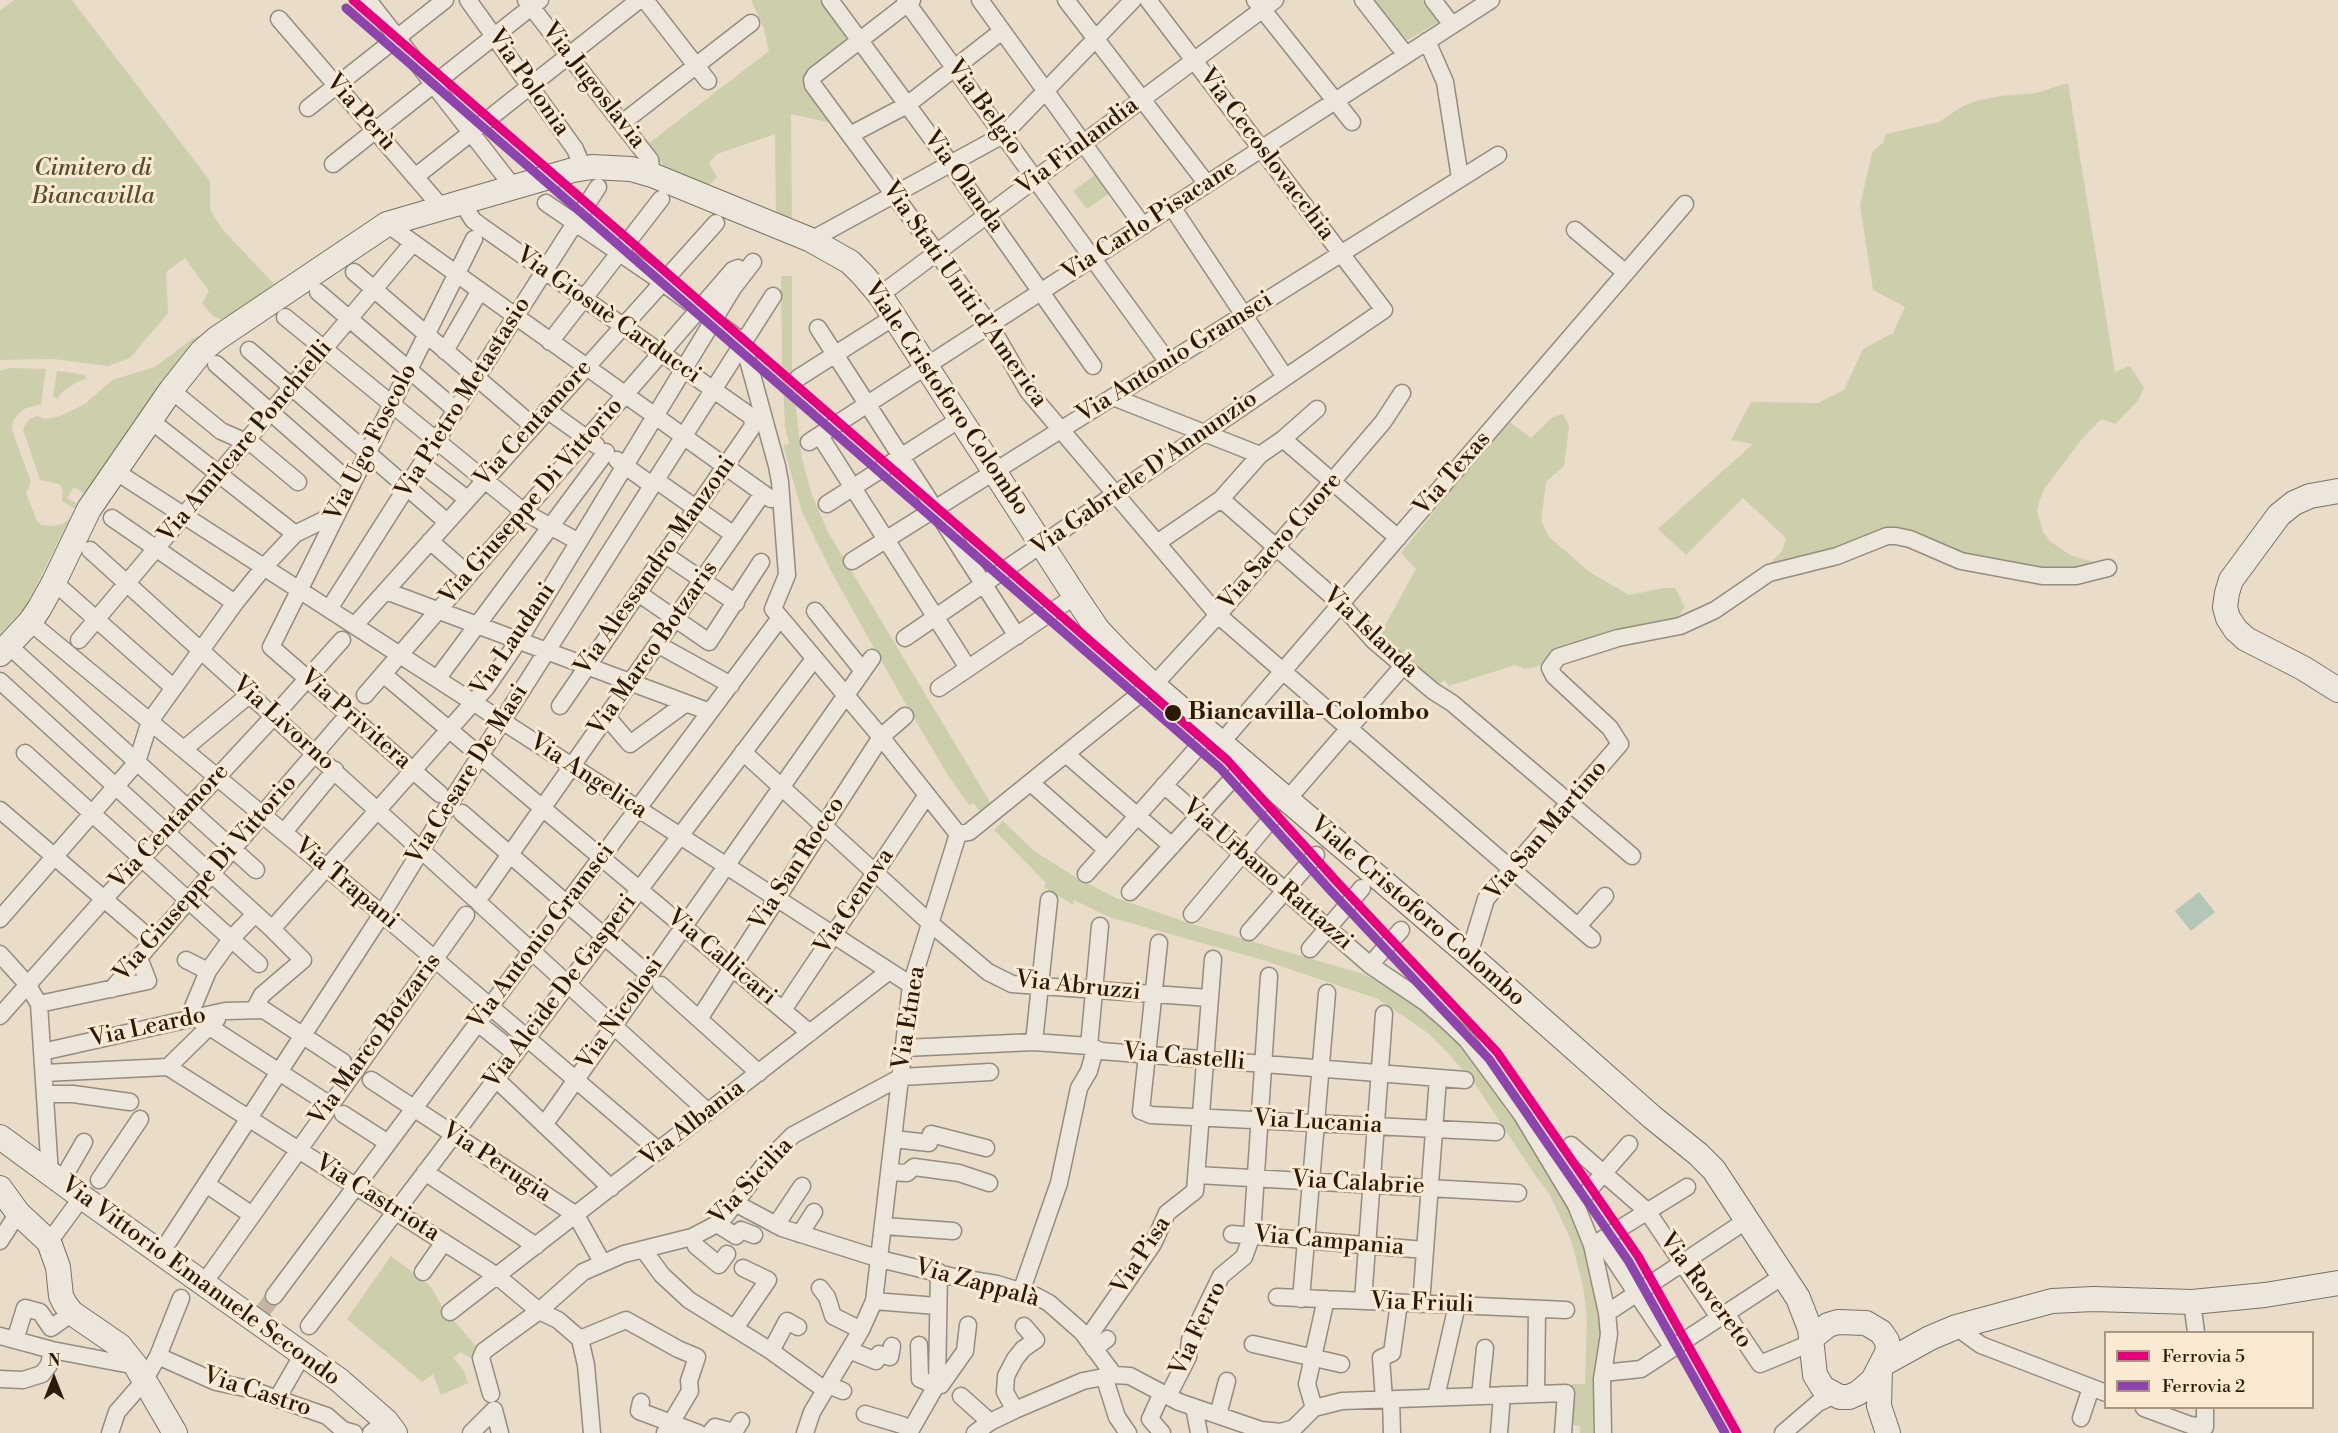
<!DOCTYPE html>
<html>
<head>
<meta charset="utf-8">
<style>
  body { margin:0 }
  #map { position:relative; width:2338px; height:1433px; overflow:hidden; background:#e9dcc8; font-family:"Libre Bodoni",serif }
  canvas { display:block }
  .legend { position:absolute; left:2104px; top:1331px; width:210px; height:78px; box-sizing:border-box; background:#faead3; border:2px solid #a89681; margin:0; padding:8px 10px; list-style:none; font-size:18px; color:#2c1906 }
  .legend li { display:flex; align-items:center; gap:12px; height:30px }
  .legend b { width:30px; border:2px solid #a89681 }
  .north { position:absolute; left:24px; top:1349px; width:60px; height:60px; -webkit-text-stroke:4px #faead3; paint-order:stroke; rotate:0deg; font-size:16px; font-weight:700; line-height:24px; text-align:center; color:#2c1906 }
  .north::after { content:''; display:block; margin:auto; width:21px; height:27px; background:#2c1906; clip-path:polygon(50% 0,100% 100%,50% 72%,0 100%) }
</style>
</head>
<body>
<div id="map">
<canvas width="2338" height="1433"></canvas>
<ul class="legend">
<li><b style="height:8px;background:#e5007d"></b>Ferrovia 5</li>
<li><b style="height:8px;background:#8e44ad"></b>Ferrovia 2</li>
</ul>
<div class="north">N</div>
</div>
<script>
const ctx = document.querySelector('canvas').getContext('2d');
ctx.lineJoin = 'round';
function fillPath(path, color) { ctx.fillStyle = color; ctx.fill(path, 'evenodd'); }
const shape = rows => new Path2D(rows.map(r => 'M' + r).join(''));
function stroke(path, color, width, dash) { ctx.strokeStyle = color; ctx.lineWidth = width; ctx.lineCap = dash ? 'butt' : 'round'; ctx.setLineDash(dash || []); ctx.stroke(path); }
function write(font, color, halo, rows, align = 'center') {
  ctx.font = font + ' "Libre Bodoni",serif'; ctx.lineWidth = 6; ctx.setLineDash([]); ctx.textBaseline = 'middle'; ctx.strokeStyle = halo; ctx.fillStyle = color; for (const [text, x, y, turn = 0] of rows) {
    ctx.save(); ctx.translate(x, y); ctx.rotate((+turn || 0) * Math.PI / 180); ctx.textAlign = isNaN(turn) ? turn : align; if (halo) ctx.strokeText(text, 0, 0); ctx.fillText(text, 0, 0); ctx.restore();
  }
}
fillPath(shape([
  [14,0,72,0,210,181,210,210,223,230,274,284,226,320,220,319,213,316,202,303,209,291,185,258,166,272,168,313,130,358,108,366,53,359,0,360,0,10],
  [751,0,819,0,849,41,809,90,831,123,791,114,792,221,776,214,775,134,717,154,709,163,717,177,708,186,665,168,648,144,769,51,763,26],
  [1373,0,1422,0,1440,21,1406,41],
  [2068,83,2115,372,2130,366,2144,388,2138,401,2115,424,2101,419,2081,440,2045,488,2039,502,2037,511,2043,532,2051,542,2070,555,2097,563,2078,571,2041,571,1970,558,1917,533,1751,584,1782,551,1786,538,1743,498,1686,555,1658,529,1753,444,1731,440,1751,402,1818,403,1844,390,1863,349,1893,333,1905,307,1873,290,1860,205,1872,154,1874,150,1883,143,1886,134,1939,122,1963,106,1976,101,2001,96,2036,93],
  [1096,174,1110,193,1087,209,1073,191],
  [781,276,792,276,792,376,802,459,812,495,828,532,990,802,980,811,973,803,969,805,949,777,908,708,833,575,802,512,783,445,789,444,785,427,782,361],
  [198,336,202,337,87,491,83,493,74,487,67,498,76,503,76,509,62,501,63,490,59,484,40,480,23,429,29,419,37,416,44,419,57,417,69,412,85,404,112,380,155,367,192,339],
  [9,368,46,369,41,404,24,409,18,414,13,421,12,430,31,482,26,493,37,521,41,525,54,526,63,524,70,518,26,606,0,634,0,371],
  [57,371,86,375,86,379,79,381,62,392,57,399,53,396],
  [1563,414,1569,426,1564,466,1546,482,1541,521,1549,537,1591,573,1629,595,1664,588,1675,588,1685,607,1677,619,1559,647,1543,665,1525,669,1515,665,1449,686,1445,680,1437,686,1378,638,1416,569,1401,553,1507,420,1531,438,1553,417],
  [1003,821,1034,851,1075,877,1116,898,1192,924,1360,973,1376,980,1419,1004,1464,1047,1522,1129,1568,1203,1585,1243,1603,1333,1596,1433,1580,1433,1580,1426,1571,1425,1572,1384,1585,1384,1587,1319,1583,1286,1571,1240,1549,1193,1535,1175,1477,1087,1450,1055,1428,1033,1378,999,1263,960,1109,917,1074,900,1073,905,1044,887,1046,883,994,830],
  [391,1256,422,1279,431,1287,449,1319,451,1317,479,1350,471,1358,460,1352,453,1358,464,1371,468,1383,441,1395,433,1374,422,1382,347,1319]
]), '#cdceac');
fillPath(shape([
  [2199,892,2215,912,2191,931,2175,911]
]), '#b4c6b7');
stroke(shape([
  [263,1311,274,1296]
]), '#c3b5a1', 16, [16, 8]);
const street = shape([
  [368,0,514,188],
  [468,0,575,149,583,168],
  [526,0,650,160,652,175],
  [645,0,708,81],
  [830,0,950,163,1093,366],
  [905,0,1168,362],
  [912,0,815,75,812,80,813,85,990,325,1028,391,1218,615,1592,939],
  [980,0,1143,226],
  [1066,0,1207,184],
  [1255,0,1352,122],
  [1363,0,1406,55],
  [1433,0,1452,25],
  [279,19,442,208],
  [1427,41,1445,82,1460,178],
  [308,108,445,0],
  [622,123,751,23],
  [850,135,907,105,1002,31],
  [333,164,540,0],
  [415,177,639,0],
  [462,203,473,220,481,226,752,417,753,426,560,706],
  [546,203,662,282,743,342,777,466,780,482,787,575,773,609,881,737,958,834],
  [1172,207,1285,377],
  [387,224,771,499],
  [1575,230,1626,273],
  [811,240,1003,135,1133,0],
  [354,272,533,426],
  [318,292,456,410],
  [880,295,1275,0],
  [285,317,524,512,579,542],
  [818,328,1017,636],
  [550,342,661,199],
  [249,350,447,522],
  [445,351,479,292],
  [216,364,351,483],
  [798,378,894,317],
  [171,390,221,431,255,446,298,482],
  [1113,397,1260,455],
  [547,410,596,445],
  [150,420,295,534],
  [820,436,968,668],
  [1283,439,1398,538],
  [809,442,1491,0],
  [617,460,646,481,660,483,734,535],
  [422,464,467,499],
  [115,471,911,985],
  [1221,499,1341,604,1374,641,1433,691,1452,703,1632,856],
  [827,504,960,419],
  [112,518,235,603],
  [430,541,469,575],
  [1157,543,1221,499,1260,455,1283,439,1317,409],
  [90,550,475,899],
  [664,554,736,603],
  [852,561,1498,155],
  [54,582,174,688],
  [386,591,710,712],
  [638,593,709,642,761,562],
  [329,609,598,187],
  [815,611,863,671],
  [30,622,382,914,659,1151],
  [355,625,716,223],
  [905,638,1384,310,1148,0],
  [79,640,412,244],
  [657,644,731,685],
  [8,645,256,870],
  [383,674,810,1033],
  [437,679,606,452],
  [0,681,272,929,303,960,262,995,254,1010],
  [939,688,1075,596],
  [365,695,733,270,738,268],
  [607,717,630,744,686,703],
  [1221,743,1685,204],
  [184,749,250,694],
  [743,752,930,923,988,972,1012,984,1210,998],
  [25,753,259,964],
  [1066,754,1172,846],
  [1031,783,1107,850],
  [1164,785,1370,965,1425,1002,1447,1021,1467,1040,1522,1115,1576,1205,1592,1245,1607,1313,1609,1334,1602,1379,1603,1433],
  [440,794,271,647,474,239],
  [1287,800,1403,666],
  [0,810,153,941],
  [462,813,649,975],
  [284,832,335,770],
  [958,834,969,832,1162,676,1218,615,1383,422,1402,393],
  [726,866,872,658],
  [1086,874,1199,746],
  [1130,892,1235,776],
  [483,893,763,493],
  [479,903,708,1112],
  [1192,914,1273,817],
  [0,919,137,762,150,721,235,603,264,567,295,534,336,514],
  [1578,926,1605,896],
  [272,929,486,688,519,640,733,288,753,262],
  [1249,932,1316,855],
  [1159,943,1141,1111,1151,1115,1496,1132],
  [1310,949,1362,888],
  [0,954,27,984,39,1004,50,1174],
  [1469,955,1486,899,1620,744,1610,728,1554,676,1550,668,1558,657,1618,638,1680,626,1715,610,1769,573,1837,556,1887,536,1896,536,1910,539,1961,561,2042,576,2076,576,2108,568],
  [186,960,208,971],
  [1370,965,1401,930],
  [661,985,759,1073],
  [112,989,348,715],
  [39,1004,148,981,139,958],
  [783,1010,927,795],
  [0,1016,104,899,274,716,342,640],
  [196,1018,330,1105],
  [188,1019,208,971,231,939,255,914],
  [699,1019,881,737,905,716],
  [478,1023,515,1053],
  [1034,1042,1049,900],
  [1089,1046,1100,926],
  [904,1048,1034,1042,1089,1046,1101,1051,1465,1080],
  [42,1052,225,1011,264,1010,343,1062],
  [168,1067,497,1276,539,1311,558,1320,580,1339],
  [168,1067,217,1019],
  [44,1073,168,1067],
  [496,1079,611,1188],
  [371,1080,576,1215,602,1262],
  [45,1094,73,1094,130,1102],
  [343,1114,388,1143],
  [544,1125,720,875],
  [894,1139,929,1143,931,1134,986,1148],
  [1571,1145,1647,1211,1714,1310,1729,1318,1760,1364,1811,1343],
  [425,1172,536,1246],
  [890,1172,907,1173,914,1167,959,1173,989,1183],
  [1197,1175,1518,1193],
  [99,1180,140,1119],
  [61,1182,84,1142],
  [206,1184,252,1215],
  [735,1203,782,1228,880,1259,954,1277,997,1284,1036,1296,1049,1303,1082,1332,1114,1375],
  [1576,1205,1629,1144],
  [717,1224,736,1236,741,1230,754,1235],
  [776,1225,802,1186],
  [884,1226,953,1231],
  [800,1234,814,1212],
  [1232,1234,1425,1250],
  [692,1237,696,1246,719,1265,727,1254],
  [1601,1240,1673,1348],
  [0,1241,18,1213],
  [49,1242,82,1197],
  [1593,1245,1687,1187],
  [643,1249,662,1275,689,1300,771,1351,825,1390],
  [161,1253,382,914,450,803,773,296],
  [423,1272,444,1242],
  [204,1283,466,915],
  [820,1288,827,1297,833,1316,861,1330],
  [1021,1292,1059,1183,1079,1088,1089,1071,1095,1049],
  [274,1296,780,618],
  [1277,1297,1566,1310],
  [1301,1299,1327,993],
  [874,1301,937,1306],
  [1363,1301,1384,1014],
  [2192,1302,2196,1332],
  [1421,1304,1438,1078],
  [450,1312,888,972],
  [1607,1313,1747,1220],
  [309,1326,814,659],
  [1956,1327,1981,1345,2106,1393],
  [735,1328,768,1280,743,1268],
  [0,1336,52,1350,136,1366],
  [580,1339,626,1320,678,1349,697,1357,689,1381,690,1391,665,1433],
  [580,1339,586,1365,592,1433],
  [1087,1339,1153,1244,1167,1213,1195,1191,1213,959],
  [15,1340,25,1308,40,1312,51,1328,72,1313],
  [1253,1344,1341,1364],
  [919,1345,920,1379,936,1386],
  [1094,1349,1107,1339],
  [849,1350,876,1361,879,1354,890,1357,892,1346],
  [771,1351,787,1321,798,1327],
  [158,1356,216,1382,249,1389,327,1416,343,1430,354,1433],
  [1603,1373,1641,1369,1783,1276],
  [1104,1376,1117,1417,1128,1433],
  [0,1379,23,1380,42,1374,49,1365,52,1350],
  [937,1384,941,1385,965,1351,968,1325],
  [828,1385,843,1391],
  [491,1394,481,1358,484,1351,539,1311,583,1272,624,1254,692,1237,717,1224,727,1214,767,1161,793,1135,901,1077,990,1072],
  [1536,1394,1537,1309],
  [961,1396,990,1422],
  [1168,1396,1188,1357,1190,1340,1221,1276,1244,1257,1252,1235,1269,976],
  [1480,1396,1485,1348],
  [1436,1397,1457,1305],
  [277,1399,303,1354],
  [1384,1399,1381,1358,1392,1353,1399,1303],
  [1391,1399,1392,1433],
  [641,1402,639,1411,698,1433],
  [1194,1407,1199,1433],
  [1314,1408,1307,1384,1326,1299],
  [2144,1408,2190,1425,2205,1427,2205,1408],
  [494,1410,500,1433],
  [1015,1410,1005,1392,1006,1376,1015,1359,1023,1349,1036,1340,1024,1326],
  [865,1414,902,1425,910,1430],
  [1218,1415,1227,1381],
  [2081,1418,2091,1388],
  [110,1433,117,1412,144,1381,158,1356,181,1298],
  [371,1433,386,1421],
  [471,1433,494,1410],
  [710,1433,715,1427,734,1432,741,1421],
  [805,1433,812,1412,861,1330,874,1301,911,985,958,834],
  [909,1433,937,1384,939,1272],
  [975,1433,990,1422,1015,1410,1083,1381,1114,1375,1130,1376,1179,1402,1261,1430,1281,1432,1294,1428,1314,1408,1342,1401,1566,1393,1563,1433],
  [1162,1433,1150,1419,1162,1393],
  [1499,1433,1502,1395],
  [1783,1433,1818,1403,1835,1395]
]);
const secondary = shape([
  [2338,491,2310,496,2294,503,2279,515,2231,580,2227,593,2225,607,2228,618,2236,630,2246,639,2303,668,2338,690],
  [0,654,30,622,39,609,54,582,89,509,171,390,202,351,216,339,387,224,573,170,592,167,631,169,652,175,811,240,850,262,863,275,880,295,1075,596,1098,630,1119,652,1152,684,1469,955,1652,1117,1698,1154,1714,1170,1798,1298,1810,1329,1815,1375,1823,1388,1840,1397,1849,1397,1858,1393,1873,1380,1888,1351,1887,1341,1881,1332,1866,1323,1838,1322,1828,1325,1812,1338],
  [0,1137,82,1197,339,1380,386,1421,395,1433],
  [0,1188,18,1213,49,1242,58,1267,61,1296,65,1304,72,1313,120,1346,136,1366,175,1433],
  [1883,1364,1930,1338,1956,1327,2052,1301,2093,1299,2192,1302,2265,1295,2338,1283],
  [1880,1369,1879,1406,1888,1433]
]);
stroke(street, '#958b7e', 19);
stroke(secondary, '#7a7164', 26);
stroke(street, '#ece6dc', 16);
stroke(secondary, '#ece6dc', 24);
stroke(shape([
  [353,0,1227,760,1338,883,1497,1052,1638,1256,1737,1433]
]), '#e5007d', 9);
stroke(shape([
  [346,8,1220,768,1330,890,1489,1059,1629,1262,1725,1433]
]), '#8e44ad', 9);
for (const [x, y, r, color] of [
  [1173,713,9,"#2c1906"]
]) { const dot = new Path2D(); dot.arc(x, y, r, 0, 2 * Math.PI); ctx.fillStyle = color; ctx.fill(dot); stroke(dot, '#faead3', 2); }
write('24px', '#2c1906', '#faead3', [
  ["Via Polonia",528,83,55],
  ["Via Jugoslavia",593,86,52],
  ["Via Belgio",984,108,54],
  ["Via Perù",360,113,49],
  ["Via Finlandia",1078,147,-37],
  ["Via Cecoslovacchia",1266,155,53],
  ["Via Olanda",963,182,54],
  ["Via Carlo Pisacane",1150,221,-33],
  ["Via Stati Uniti d'America",964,295,55],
  ["Via Giosuè Carducci",608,316,35],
  ["Via Antonio Gramsci",1175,358,-32],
  ["Via Pietro Metastasio",464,398,-58],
  ["Viale Cristoforo Colombo",946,399,56],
  ["Via Centamore",534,424,-48],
  ["Via Amilcare Ponchielli",246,442,-50],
  ["Via Ugo Foscolo",372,443,-63],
  ["Via Gabriele D'Annunzio",1145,474,-35],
  ["Via Texas",1453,474,-49],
  ["Via Giuseppe Di Vittorio",532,502,-49],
  ["Via Sacro Cuore",1281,542,-49],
  ["Via Alessandro Manzoni",656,566,-55],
  ["Via Islanda",1370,633,43],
  ["Via Laudani",514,640,-56],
  ["Via Marco Botzaris",654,649,-55],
  ["Via Privitera",355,720,41],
  ["Via Livorno",283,724,42],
  ["Via Cesare De Masi",468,775,-58],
  ["Via Angelica",588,777,33],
  ["Via Centamore",170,827,-47],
  ["Via San Martino",1547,831,-50],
  ["Via San Rocco",798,864,-57],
  ["Via Urbano Rattazzi",1267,875,41],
  ["Via Giuseppe Di Vittorio",206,879,-49],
  ["Via Trapani",346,884,40],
  ["Via Genova",855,902,-56],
  ["Viale Cristoforo Colombo",1417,912,41],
  ["Via Antonio Gramsci",542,937,-53],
  ["Via Callicari",721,958,40],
  ["Via Abruzzi",1078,987,6],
  ["Via Alcide De Gasperi",561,992,-53],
  ["Via Nicolosi",621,1014,-55],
  ["Via Etnea",910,1018,-81],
  ["Via Leardo",148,1028,-12],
  ["Via Marco Botzaris",376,1040,-54],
  ["Via Castelli",1184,1058,5],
  ["Via Lucania",1318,1123,3],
  ["Via Albania",693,1124,-38],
  ["Via Perugia",496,1163,33],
  ["Via Sicilia",752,1182,-47],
  ["Via Calabrie",1358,1184,3],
  ["Via Castriota",377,1199,32],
  ["Via Campania",1329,1242,5],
  ["Via Pisa",1142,1256,-57],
  ["Via Vittorio Emanuele Secondo",200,1282,36],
  ["Via Zappalà",977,1284,15],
  ["Via Rovereto",1705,1291,53],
  ["Via Friuli",1422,1304,2],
  ["Via Ferro",1199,1329,-65],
  ["Via Castro",257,1393,18]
]);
write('italic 24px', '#554c31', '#faead3', [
  ["Cimitero di",93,169],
  ["Biancavilla",93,197]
]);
write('bold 24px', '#2c1906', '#faead3', [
  ["Biancavilla-Colombo",1188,713]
], 'left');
</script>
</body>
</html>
